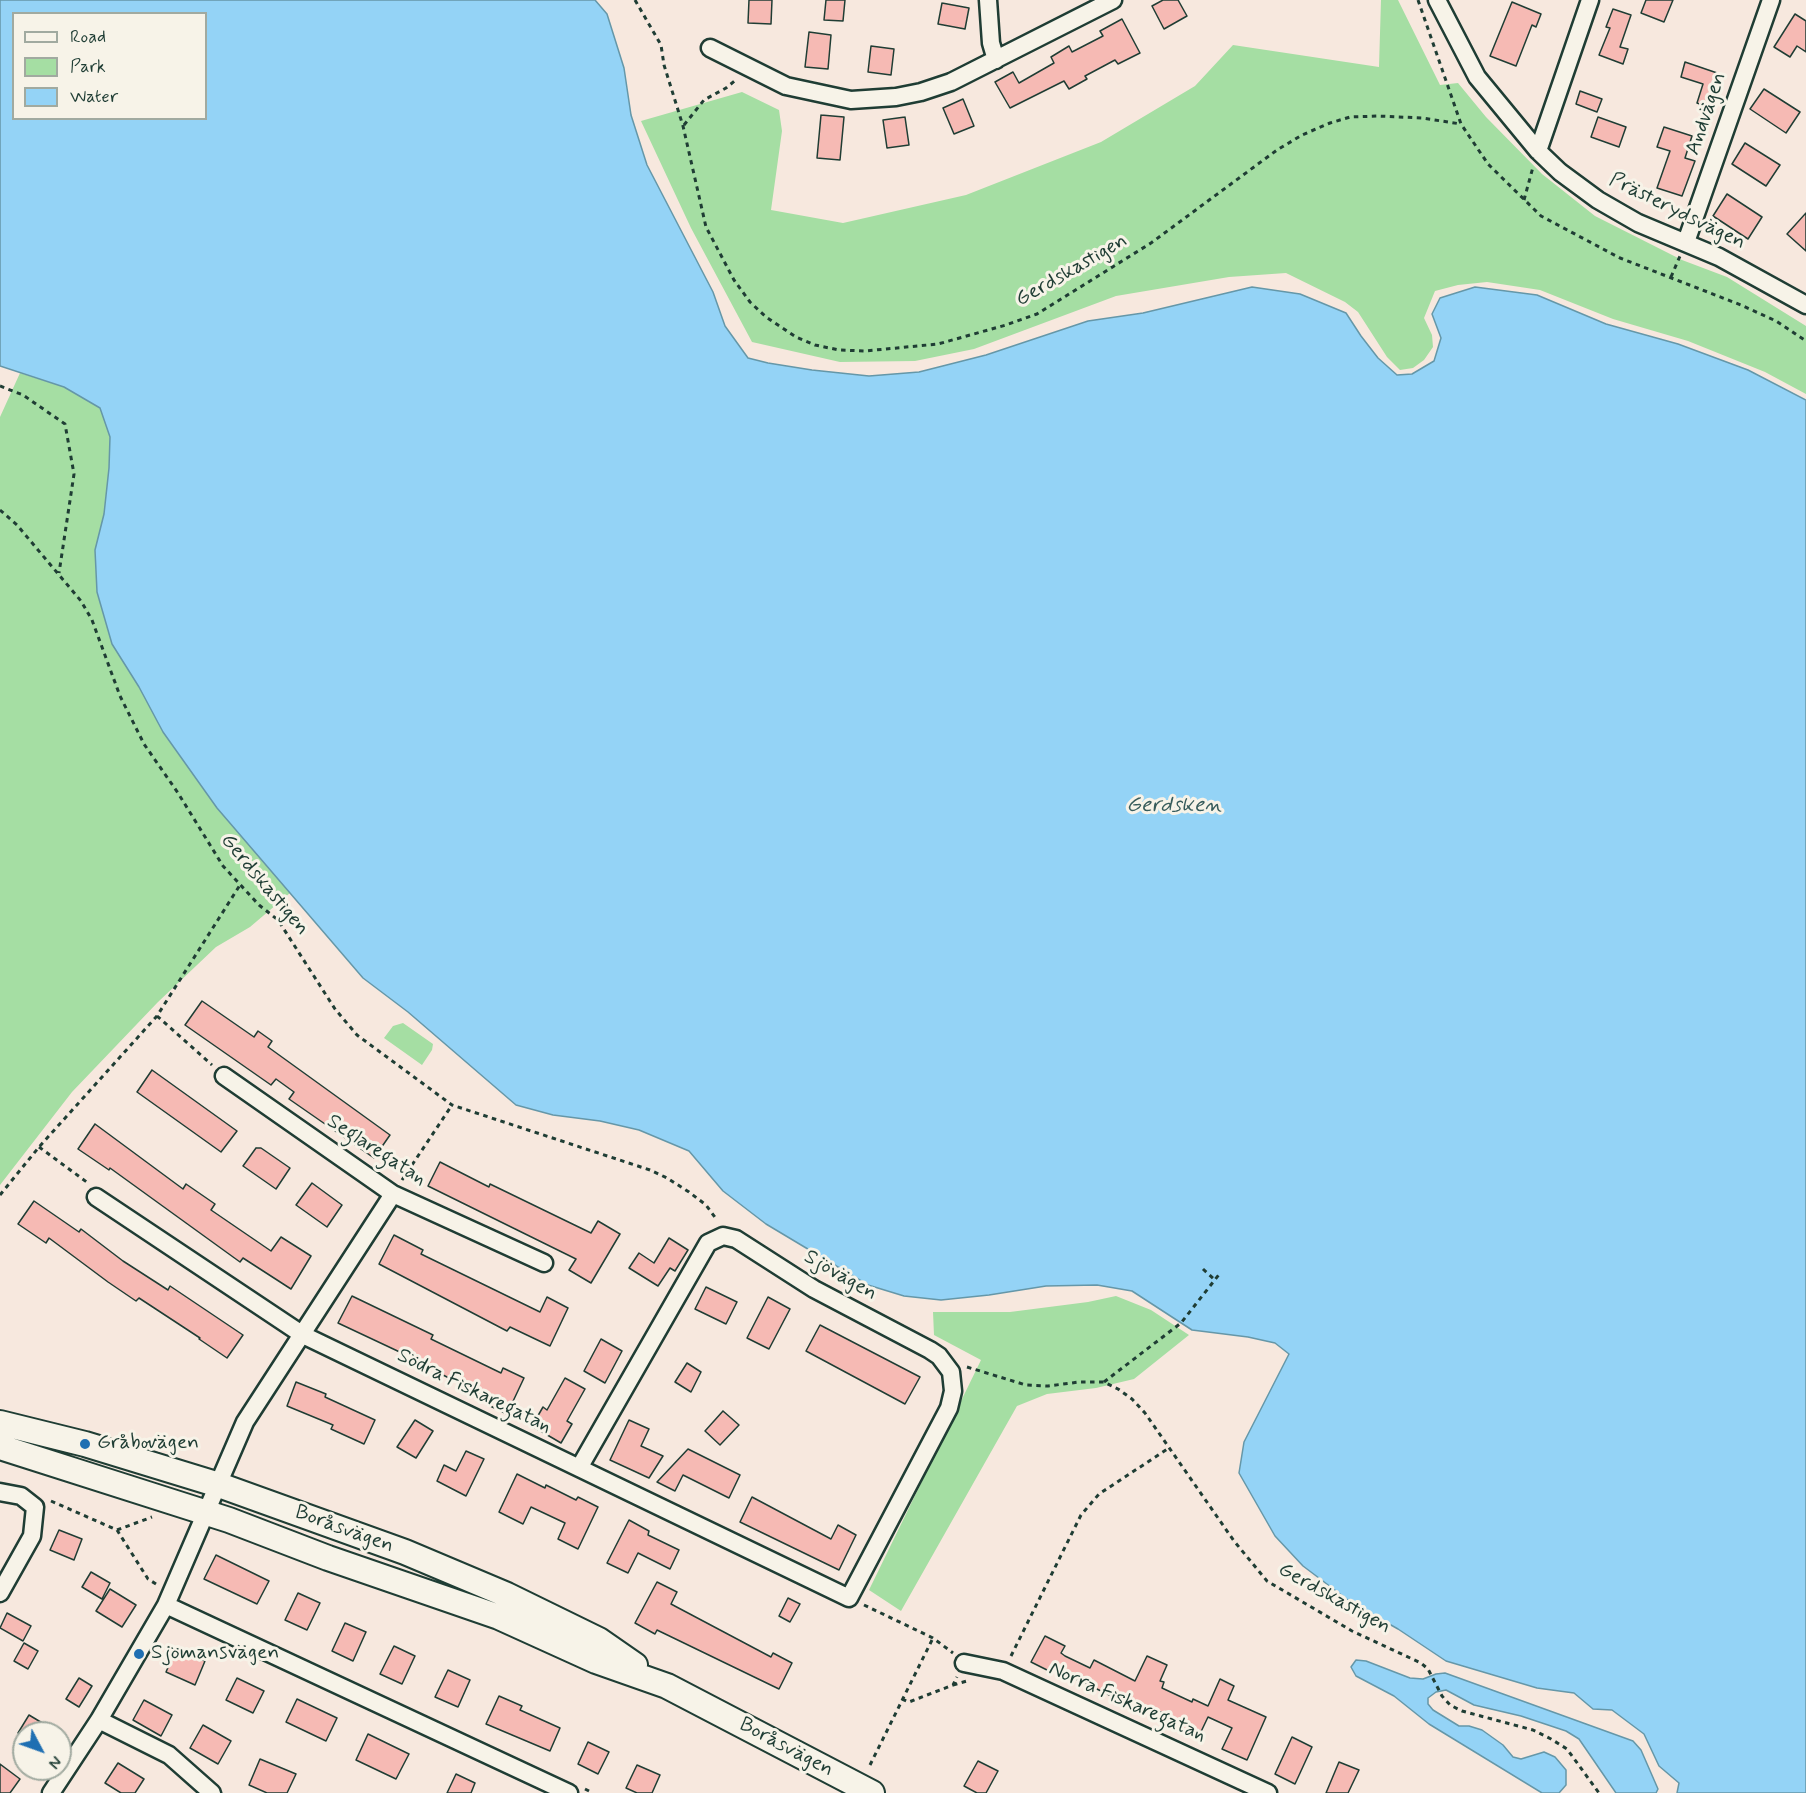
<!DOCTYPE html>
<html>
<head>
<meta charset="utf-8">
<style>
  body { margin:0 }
  #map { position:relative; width:1806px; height:1793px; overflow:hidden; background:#f7e8de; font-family:Mynerve,sans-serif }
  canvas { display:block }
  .legend { position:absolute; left:12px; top:12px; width:195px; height:108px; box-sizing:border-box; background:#f7f3e8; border:2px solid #a1aaa0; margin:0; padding:8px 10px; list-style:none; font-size:18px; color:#1f3d34 }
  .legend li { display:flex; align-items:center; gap:12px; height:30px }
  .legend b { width:30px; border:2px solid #a1aaa0 }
  .north { position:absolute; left:12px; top:1721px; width:60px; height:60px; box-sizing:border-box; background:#f7f3e8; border:2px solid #a1aaa0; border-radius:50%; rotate:131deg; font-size:16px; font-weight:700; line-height:24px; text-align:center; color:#1f3d34 }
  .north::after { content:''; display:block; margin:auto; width:21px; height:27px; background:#1f6fb2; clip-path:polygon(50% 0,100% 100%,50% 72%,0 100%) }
</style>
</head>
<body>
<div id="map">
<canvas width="1806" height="1793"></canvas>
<ul class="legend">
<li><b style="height:8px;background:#f7f3e8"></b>Road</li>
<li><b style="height:16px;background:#a5dea3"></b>Park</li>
<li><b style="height:16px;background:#94d3f6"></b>Water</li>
</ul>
<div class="north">N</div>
</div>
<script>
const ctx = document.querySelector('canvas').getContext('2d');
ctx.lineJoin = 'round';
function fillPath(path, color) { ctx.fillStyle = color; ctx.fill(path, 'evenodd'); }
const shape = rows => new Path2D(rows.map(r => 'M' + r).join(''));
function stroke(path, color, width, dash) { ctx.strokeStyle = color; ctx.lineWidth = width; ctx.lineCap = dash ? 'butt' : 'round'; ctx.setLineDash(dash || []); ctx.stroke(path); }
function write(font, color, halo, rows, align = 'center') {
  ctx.font = font + ' Mynerve,sans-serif'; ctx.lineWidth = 6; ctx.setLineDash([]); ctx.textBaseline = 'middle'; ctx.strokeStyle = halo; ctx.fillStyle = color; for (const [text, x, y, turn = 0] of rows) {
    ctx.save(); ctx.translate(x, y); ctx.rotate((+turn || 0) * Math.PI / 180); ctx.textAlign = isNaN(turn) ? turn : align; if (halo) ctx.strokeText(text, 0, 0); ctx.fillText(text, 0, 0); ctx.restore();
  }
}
fillPath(shape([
  [1381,0,1398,0,1440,85,1458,83,1486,117,1542,174,1595,216,1682,260,1727,277,1806,326,1806,394,1765,372,1688,341,1613,319,1540,290,1487,282,1458,285,1435,291,1424,318,1432,335,1433,347,1424,360,1413,368,1400,370,1387,357,1358,312,1345,302,1286,273,1229,277,1116,296,974,349,915,361,840,362,752,342,691,228,641,121,742,92,779,110,782,131,771,210,843,223,966,195,1101,142,1195,86,1233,45,1379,67],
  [20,373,64,387,100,408,110,437,109,468,104,514,95,550,97,592,112,644,217,808,290,893,250,927,216,947,158,1002,72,1092,0,1185,0,417],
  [403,1023,433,1044,432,1050,422,1065,384,1038,393,1026],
  [1116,1296,1151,1310,1189,1335,1134,1379,1096,1388,1047,1394,1017,1406,901,1611,869,1590,981,1360,934,1335,933,1312,1010,1312,1088,1302]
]), '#a5dea3');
const water = shape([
  [0,0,595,0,607,14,624,68,631,115,647,165,713,292,725,326,748,358,768,363,812,370,869,376,919,372,986,355,1088,321,1143,313,1252,287,1300,294,1346,313,1361,336,1378,358,1397,375,1412,374,1434,361,1441,338,1432,314,1440,298,1475,287,1537,295,1606,324,1678,344,1748,370,1806,400,1806,1793,1677,1793,1679,1783,1659,1766,1644,1734,1612,1710,1593,1709,1574,1693,1537,1688,1446,1661,1398,1629,1352,1603,1303,1566,1275,1536,1239,1473,1244,1442,1289,1354,1275,1343,1248,1337,1192,1330,1132,1291,1097,1285,1046,1286,989,1295,941,1300,904,1296,868,1285,766,1224,723,1191,689,1151,639,1130,600,1121,553,1115,516,1105,408,1012,363,978,217,808,163,732,139,687,112,644,97,592,95,550,104,514,109,468,110,437,100,408,64,387,0,366,0,0],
  [14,14,206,14,206,118,14,118,14,14],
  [1356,1660,1366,1661,1410,1678,1423,1679,1436,1674,1445,1673,1633,1741,1641,1750,1658,1789,1656,1793,1616,1793,1579,1739,1566,1731,1521,1716,1474,1705,1446,1690,1436,1692,1428,1698,1428,1704,1433,1710,1459,1726,1469,1726,1482,1730,1503,1745,1513,1757,1521,1759,1544,1752,1555,1757,1566,1770,1566,1785,1559,1793,1542,1793,1429,1724,1394,1696,1356,1676,1351,1667,1356,1660]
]);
fillPath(water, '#94d3f6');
stroke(water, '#6597a8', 1.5);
const building = shape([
  [749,0,772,0,771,24,748,23,749,0],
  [826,0,845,0,843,21,824,20,826,0],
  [1163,0,1178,0,1187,16,1164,29,1152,6,1163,0],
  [1646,0,1673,0,1664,22,1641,13,1646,0],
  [1512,2,1541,14,1536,27,1532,25,1516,66,1490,56,1512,2],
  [942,3,969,8,965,29,938,24,942,3],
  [1613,9,1631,15,1620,47,1628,49,1623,64,1599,55,1610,28,1606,27,1613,9],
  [1795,14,1806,21,1806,52,1797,46,1790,57,1774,47,1795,14],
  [1122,19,1140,53,1118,64,1115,60,1085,76,1087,79,1069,89,1064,81,1010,108,995,82,1013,72,1019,83,1054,63,1051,57,1069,46,1072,52,1103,36,1100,31,1122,19],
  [809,32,831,35,828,69,805,67,809,32],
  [871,46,894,49,891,75,868,72,871,46],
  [1685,62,1723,75,1711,108,1697,103,1703,84,1681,77,1685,62],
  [1764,89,1800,112,1786,133,1750,109,1764,89],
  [1580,91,1602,99,1597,112,1576,104,1580,91],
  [963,99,974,126,954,134,943,108,963,99],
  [821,115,844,117,840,160,817,158,821,115],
  [905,117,909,145,887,148,883,120,905,117],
  [1598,117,1626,127,1619,147,1591,137,1598,117],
  [1664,127,1692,136,1685,158,1695,161,1682,196,1657,188,1670,151,1657,147,1664,127],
  [1745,143,1780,165,1766,186,1732,164,1745,143],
  [1727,194,1762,217,1748,239,1713,216,1727,194],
  [1806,213,1806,251,1787,234,1806,213],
  [202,1001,254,1037,258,1031,272,1041,268,1047,390,1135,374,1158,289,1099,294,1092,276,1079,271,1085,185,1025,202,1001],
  [152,1070,237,1131,221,1152,137,1092,152,1070],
  [95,1124,183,1189,186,1184,215,1204,211,1210,271,1251,281,1237,311,1256,291,1289,243,1258,240,1262,110,1168,109,1170,78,1149,95,1124],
  [256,1148,261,1148,290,1168,276,1189,243,1166,256,1148],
  [440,1162,489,1187,490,1184,591,1233,598,1221,620,1234,591,1283,569,1270,576,1259,428,1186,440,1162],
  [312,1183,342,1205,327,1227,296,1205,312,1183],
  [34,1201,79,1232,81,1229,123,1261,168,1290,170,1286,243,1335,227,1358,199,1339,200,1338,139,1298,136,1301,108,1282,49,1238,46,1243,18,1224,34,1201],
  [394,1235,423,1250,421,1254,540,1312,547,1297,568,1308,550,1346,510,1327,507,1331,379,1264,394,1235],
  [669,1238,688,1250,675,1271,670,1268,658,1286,629,1268,639,1253,654,1263,669,1238],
  [706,1287,737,1302,726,1324,695,1309,706,1287],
  [352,1296,433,1335,431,1339,501,1373,503,1368,524,1378,507,1414,486,1404,489,1398,437,1372,438,1370,338,1323,352,1296],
  [768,1297,790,1309,769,1349,747,1338,768,1297],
  [820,1325,920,1377,905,1404,806,1351,820,1325],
  [601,1339,622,1351,605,1383,584,1371,601,1339],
  [687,1363,701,1372,691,1392,675,1382,687,1363],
  [565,1378,585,1389,567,1421,572,1424,561,1443,532,1426,543,1407,547,1410,565,1378],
  [296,1382,326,1394,325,1397,375,1420,364,1444,331,1429,333,1425,287,1406,296,1382],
  [723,1411,739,1425,720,1445,705,1431,723,1411],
  [415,1420,433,1431,416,1458,397,1447,415,1420],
  [629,1420,649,1429,641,1446,663,1456,649,1478,610,1460,629,1420],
  [688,1449,740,1475,729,1498,683,1475,675,1491,657,1482,688,1449],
  [466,1451,484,1459,466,1496,437,1481,444,1465,456,1471,466,1451],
  [517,1474,545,1488,546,1485,576,1500,578,1497,598,1507,578,1549,558,1539,565,1523,531,1507,523,1524,499,1512,517,1474],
  [752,1497,831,1539,838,1525,856,1535,839,1570,740,1522,752,1497],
  [629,1520,649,1531,648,1535,679,1550,670,1569,638,1553,628,1573,607,1563,629,1520],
  [59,1530,82,1539,74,1560,50,1550,59,1530],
  [216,1555,269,1581,257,1604,204,1579,216,1555],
  [91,1572,110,1583,102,1599,82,1587,91,1572],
  [657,1582,677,1592,671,1604,771,1657,773,1653,792,1663,779,1689,657,1630,655,1634,635,1623,657,1582],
  [110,1589,136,1605,122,1627,96,1611,110,1589],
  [298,1593,320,1603,307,1630,285,1620,298,1593],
  [788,1598,800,1604,790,1622,779,1616,788,1598],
  [7,1613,31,1626,23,1641,0,1628,7,1613],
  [345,1623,366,1632,353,1661,332,1651,345,1623],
  [1045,1636,1065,1646,1061,1653,1065,1656,1090,1668,1094,1660,1135,1681,1147,1656,1167,1665,1160,1681,1164,1682,1162,1688,1192,1702,1193,1699,1208,1706,1220,1679,1234,1686,1228,1700,1266,1717,1247,1760,1222,1749,1232,1728,1208,1717,1198,1738,1179,1729,1182,1722,1152,1708,1149,1714,1051,1667,1049,1671,1031,1662,1045,1636],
  [24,1643,38,1651,28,1669,14,1661,24,1643],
  [394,1646,415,1656,402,1684,380,1674,394,1646],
  [176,1649,205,1661,195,1685,166,1672,176,1649],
  [448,1670,470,1680,458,1707,435,1697,448,1670],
  [79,1678,92,1686,79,1707,66,1699,79,1678],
  [237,1678,264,1691,253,1713,226,1700,237,1678],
  [499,1696,522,1706,520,1710,560,1728,550,1751,486,1724,499,1696],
  [297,1699,337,1718,326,1741,286,1722,297,1699],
  [144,1700,172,1715,161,1736,133,1720,144,1700],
  [29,1715,59,1733,18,1733,29,1715],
  [203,1725,231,1741,218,1764,190,1748,203,1725],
  [368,1734,409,1754,396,1779,356,1760,368,1734],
  [1292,1737,1312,1747,1295,1784,1275,1774,1292,1737],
  [588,1742,609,1752,598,1774,578,1764,588,1742],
  [260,1759,296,1774,287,1793,267,1793,249,1785,260,1759],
  [978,1761,998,1771,986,1793,977,1793,964,1786,978,1761],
  [1339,1762,1359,1770,1348,1793,1326,1793,1339,1762],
  [118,1763,144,1779,135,1793,121,1793,105,1783,118,1763],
  [0,1764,20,1779,10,1793,0,1793,0,1764],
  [637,1765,660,1775,652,1793,637,1793,626,1788,637,1765],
  [456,1774,475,1783,471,1793,447,1793,456,1774]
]);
fillPath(building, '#f6bab4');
stroke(building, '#1f3d34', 1.5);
const street = shape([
  [988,0,991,43,996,60],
  [1437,0,1477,77,1538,151,1560,172,1598,200,1638,223,1719,257,1806,305],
  [710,48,786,86,851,100,896,97,921,92,951,82,1113,0],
  [1538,151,1590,0],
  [1686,242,1771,0],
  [224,1076,393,1194,544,1263],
  [96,1197,303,1335,849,1598,949,1408,953,1391,951,1372,939,1356,930,1350,814,1289,736,1239,723,1236,708,1243,579,1468],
  [0,1492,21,1496,35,1507,32,1536,0,1593],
  [166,1605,569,1793],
  [964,1663,1003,1671,1268,1793],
  [99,1720,169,1755,212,1793],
  [51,1793,99,1720,166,1605,245,1422,393,1194]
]);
const secondary = shape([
  [0,1423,85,1444,219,1485,405,1552,507,1595,599,1640,635,1665],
  [0,1447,229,1520,328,1558,499,1617,596,1661,667,1686,872,1793]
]);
stroke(street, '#1f3d34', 21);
stroke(secondary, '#1f3d34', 28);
stroke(shape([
  [635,0,661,45,664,65,683,126,706,227,734,280,750,302,766,317,796,337,815,345,839,350,865,351,938,344,1006,325,1037,314,1151,243,1277,150,1302,135,1330,123,1350,117,1378,116,1422,118,1461,124],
  [1418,0,1461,124,1488,164,1541,216,1620,258,1741,305,1776,321,1806,341],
  [684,125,704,100,726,88,737,79],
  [1524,200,1533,167],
  [1671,277,1680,256],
  [0,386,23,395,65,424,74,474,59,573],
  [0,510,17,525,81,601,92,620,120,696,144,744,178,793,223,866,259,905,278,920,335,1009,357,1035,452,1105,650,1170,667,1178,689,1192,706,1205,717,1220],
  [157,1016,212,1065],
  [39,1147,88,1183],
  [402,1180,452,1105],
  [0,1195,39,1147,157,1016,240,885],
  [1203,1269,1216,1281],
  [967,1367,1026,1385,1048,1386,1079,1382,1104,1382,1118,1389,1132,1399,1145,1413,1234,1541,1267,1581,1352,1631,1421,1663,1428,1669,1442,1696,1450,1705,1462,1711,1533,1730,1551,1739,1567,1749,1599,1793],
  [1104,1382,1181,1323,1221,1272],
  [51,1501,117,1530,148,1579,156,1584],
  [117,1530,152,1517],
  [864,1605,933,1638,953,1653],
  [1011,1656,1081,1515,1099,1494,1169,1448],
  [953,1685,967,1681],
  [902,1699,909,1702,953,1685,957,1677],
  [870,1765,933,1638],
  [585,1789,593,1793]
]), '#1f3d34', 3, [4.5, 4.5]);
stroke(street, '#f7f3e8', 16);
stroke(secondary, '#f7f3e8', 24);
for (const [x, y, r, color] of [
  [85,1444,6,"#1f6fb2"],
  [139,1654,6,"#1f6fb2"]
]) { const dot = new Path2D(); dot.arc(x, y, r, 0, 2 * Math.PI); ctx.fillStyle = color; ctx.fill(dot); stroke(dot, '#f7f3e8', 2); }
write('21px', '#1f3d34', '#f7f3e8', [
  ["Andvägen",1707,114,-71],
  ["Prästerydsvägen",1677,212,26],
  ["Gerdskastigen",1072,271,-30],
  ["Gerdskastigen",264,885,50],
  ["Seglaregatan",376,1151,33],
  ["Sjövägen",840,1276,30],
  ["Södra Fiskaregatan",474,1392,26],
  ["Boråsvägen",344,1530,20],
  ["Gerdskastigen",1334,1599,29],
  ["Norra Fiskaregatan",1127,1703,24],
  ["Boråsvägen",786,1748,28]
]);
write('21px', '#1f3d34', '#f7f3e8', [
  ["Gråbovägen",97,1444],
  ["Sjömansvägen",151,1654]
], 'left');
write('italic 22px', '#365b5b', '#f7f3e8', [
  ["Gerdsken",1174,806]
]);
</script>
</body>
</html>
